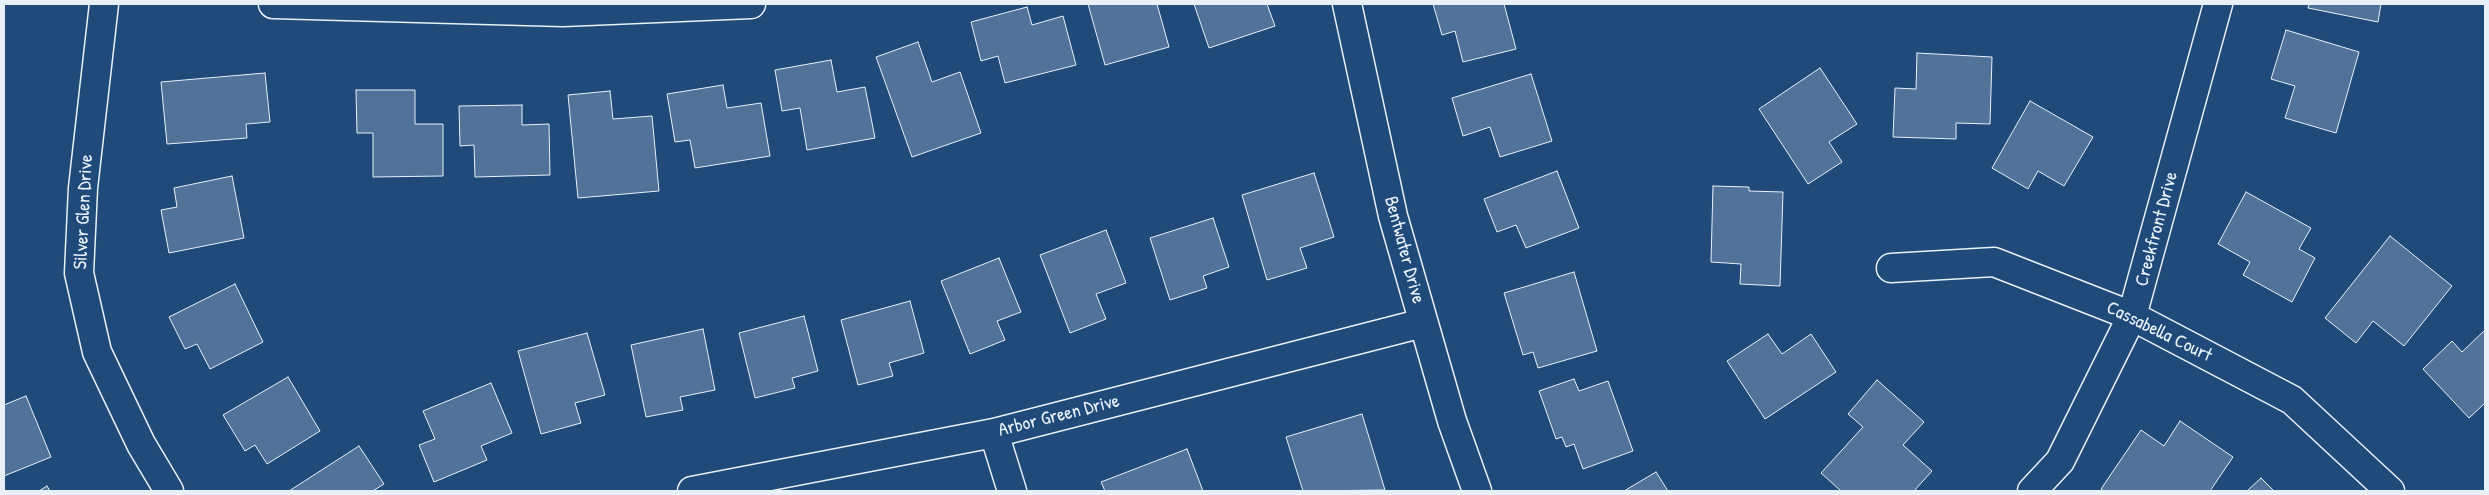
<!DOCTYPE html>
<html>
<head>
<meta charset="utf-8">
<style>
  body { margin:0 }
  #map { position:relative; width:2489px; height:495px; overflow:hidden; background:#1f4a7a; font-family:"Patrick Hand",sans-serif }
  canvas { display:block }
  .frame { position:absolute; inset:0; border:5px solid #e8f1f8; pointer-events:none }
</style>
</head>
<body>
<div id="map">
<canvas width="2489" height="495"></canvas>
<div class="frame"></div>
</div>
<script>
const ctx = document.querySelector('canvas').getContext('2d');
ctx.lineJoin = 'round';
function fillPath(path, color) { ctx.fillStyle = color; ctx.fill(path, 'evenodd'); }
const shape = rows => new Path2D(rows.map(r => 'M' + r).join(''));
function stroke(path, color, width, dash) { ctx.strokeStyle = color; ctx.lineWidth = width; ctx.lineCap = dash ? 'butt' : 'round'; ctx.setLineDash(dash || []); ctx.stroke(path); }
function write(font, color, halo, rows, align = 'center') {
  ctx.font = font + ' "Patrick Hand",sans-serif'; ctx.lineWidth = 4.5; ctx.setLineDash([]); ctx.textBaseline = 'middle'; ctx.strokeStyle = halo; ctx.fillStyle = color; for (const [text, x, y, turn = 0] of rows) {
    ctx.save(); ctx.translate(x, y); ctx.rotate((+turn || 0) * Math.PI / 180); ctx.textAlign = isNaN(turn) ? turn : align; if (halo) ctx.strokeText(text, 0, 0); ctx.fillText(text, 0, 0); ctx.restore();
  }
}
const building = shape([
  [1088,4,1157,4,1169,47,1105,65,1088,4],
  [1194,4,1267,4,1275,26,1209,48,1194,4],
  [1433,4,1504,4,1516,49,1463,62,1455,31,1442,35,1433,4],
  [2309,4,2381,4,2378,22,2308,8,2309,4],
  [1027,7,1032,25,1063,16,1076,65,1005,83,998,56,981,61,971,22,1027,7],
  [2286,30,2359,52,2336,133,2285,118,2295,86,2271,79,2286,30],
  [918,42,932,82,960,72,981,133,912,157,876,57,918,42],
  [1917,53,1992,57,1990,124,1956,123,1956,139,1893,137,1895,88,1916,89,1917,53],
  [831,60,837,92,865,87,875,138,807,150,800,108,782,111,775,70,831,60],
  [1820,68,1857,124,1829,142,1842,162,1808,184,1759,109,1820,68],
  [265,73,270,122,246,124,247,138,167,144,161,82,265,73],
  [1531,74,1552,141,1500,157,1490,127,1463,136,1452,98,1531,74],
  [723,85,727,108,761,103,770,156,695,168,690,140,675,142,667,94,723,85],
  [356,90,415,90,415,124,443,124,443,176,373,177,373,133,357,133,356,90],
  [610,91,613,119,652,116,659,191,578,198,568,95,610,91],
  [2030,101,2093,137,2064,186,2038,171,2028,189,1992,168,2030,101],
  [522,105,522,125,549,124,550,175,475,177,474,145,460,146,459,106,522,105],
  [1557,171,1579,228,1526,248,1516,225,1497,232,1484,199,1557,171],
  [1314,173,1334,237,1300,248,1307,268,1267,280,1242,195,1314,173],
  [232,176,244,238,169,253,161,210,177,207,174,188,232,176],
  [1713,186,1749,187,1749,191,1783,192,1780,286,1740,284,1741,264,1711,262,1713,186],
  [2246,192,2311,228,2299,249,2315,258,2292,302,2243,275,2250,262,2218,244,2246,192],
  [1213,218,1229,267,1203,276,1207,288,1170,300,1150,238,1213,218],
  [1106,230,1126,283,1096,294,1106,319,1070,333,1040,255,1106,230],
  [2390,236,2452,286,2404,346,2373,321,2356,343,2325,318,2390,236],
  [999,258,1021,312,997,321,1005,340,970,354,941,281,999,258],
  [1574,272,1597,351,1538,368,1533,352,1523,355,1504,293,1574,272],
  [235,284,263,342,210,369,197,344,185,349,169,317,235,284],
  [910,301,924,353,889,363,893,376,858,385,841,320,910,301],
  [804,316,818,371,792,378,795,388,755,398,739,333,804,316],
  [703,329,715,390,680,397,683,410,646,417,631,345,703,329],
  [2485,330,2485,403,2469,418,2423,369,2452,341,2462,352,2485,330],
  [587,333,605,395,575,403,581,423,541,434,518,351,587,333],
  [1768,334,1782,354,1811,334,1836,372,1765,419,1727,361,1768,334],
  [288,377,320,431,267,464,255,445,245,451,223,415,288,377],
  [1574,379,1579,391,1608,381,1633,451,1583,469,1574,444,1566,447,1562,437,1556,439,1539,391,1574,379],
  [1877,380,1924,422,1903,445,1932,471,1914,491,1841,491,1821,473,1863,427,1848,414,1877,380],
  [491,383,512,433,481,446,487,460,434,482,419,445,435,439,423,411,491,383],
  [26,396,51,457,4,476,4,405,26,396],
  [1362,414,1385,490,1303,491,1286,437,1362,414],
  [2180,421,2233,457,2210,491,2104,491,2101,489,2141,430,2164,446,2180,421],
  [359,446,384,484,373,491,289,491,359,446],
  [1187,449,1203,491,1105,491,1101,482,1187,449],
  [1656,472,1668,491,1624,491,1656,472],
  [2261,478,2274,491,2247,491,2261,478],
  [47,486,50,491,39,491,47,486]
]);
fillPath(building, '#517399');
stroke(building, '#e8f1f8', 1);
const minor = shape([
  [104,4,83,188,79,273,97,352,141,444,169,491],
  [273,4,563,12,751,4],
  [1347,4,1393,216,1452,421,1477,491],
  [1891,268,1994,262,2132,316,2292,400,2390,491],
  [994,433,1012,491],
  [692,491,994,433,1423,323],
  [2032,491,2060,461,2132,316,2218,4]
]);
stroke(minor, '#e8f1f8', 31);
stroke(minor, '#1f4a7a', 28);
write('19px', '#e8f1f8', '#1f4a7a', [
  ["Silver Glen Drive",84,212,-87],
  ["Creekfront Drive",2157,229,-75],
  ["Bentwater Drive",1404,250,75],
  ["Cassabella Court",2159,332,26],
  ["Arbor Green Drive",1059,416,-14]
]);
</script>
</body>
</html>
